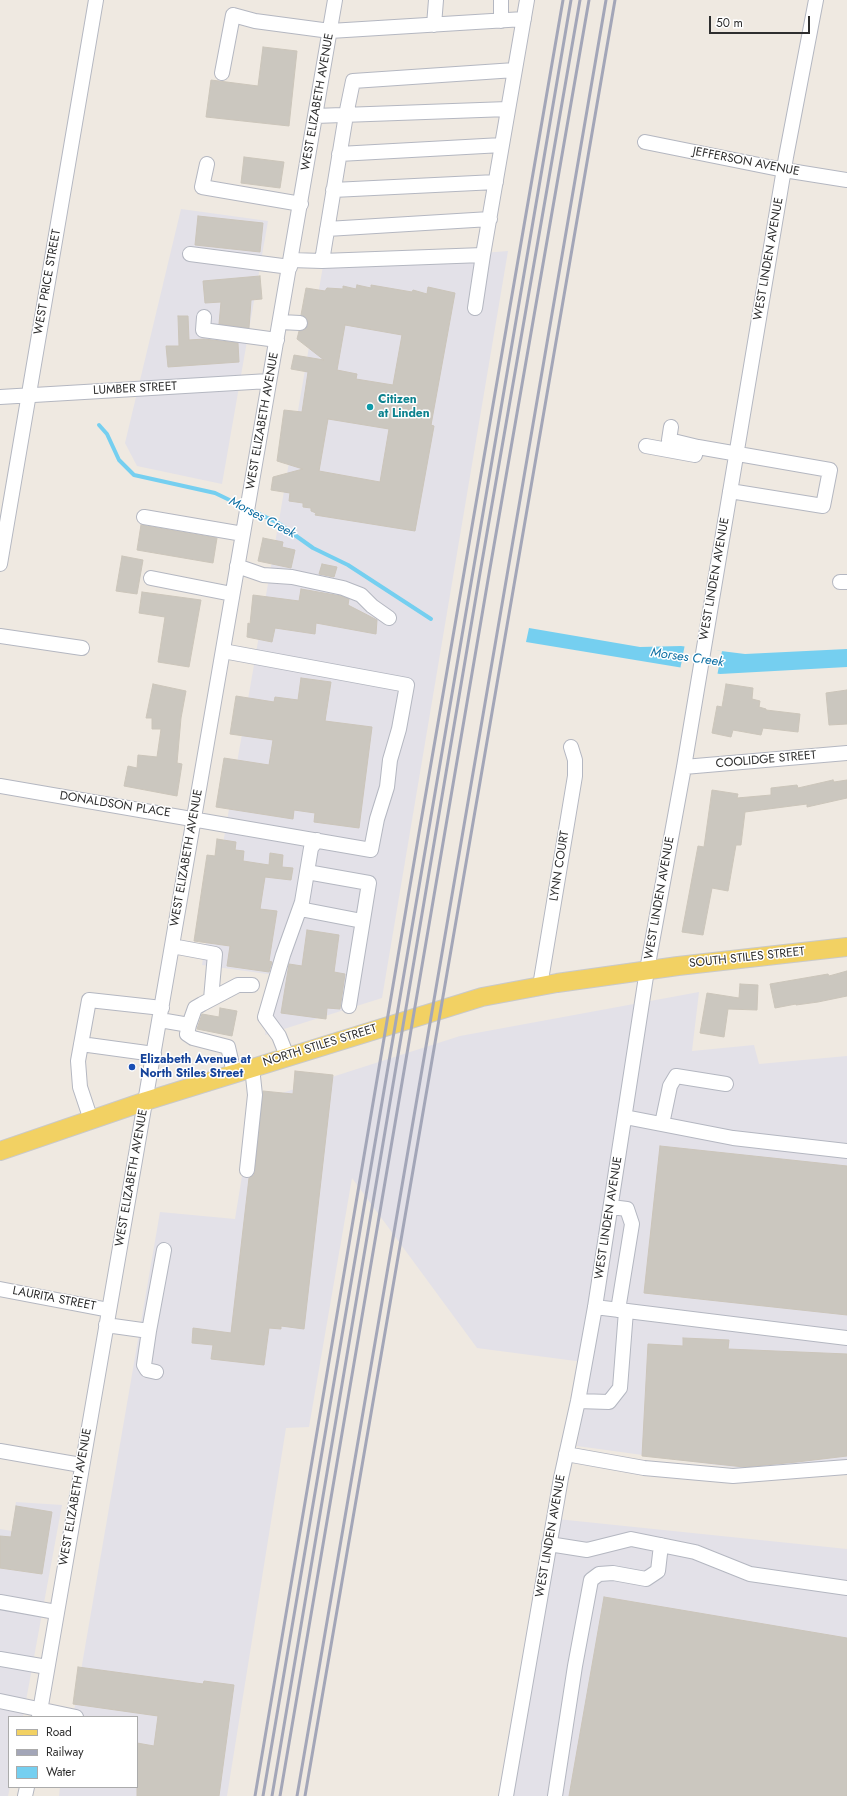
<!DOCTYPE html>
<html>
<head>
<meta charset="utf-8">
<style>
  body { margin:0 }
  #map { position:relative; width:847px; height:1796px; overflow:hidden; background:#efe9e1; font-family:Jost,sans-serif }
  canvas { display:block }
  .legend { position:absolute; left:8px; top:1716px; width:130px; height:72px; box-sizing:border-box; background:#fff; border:1px solid #ababab; margin:0; padding:5px 7px; list-style:none; font-size:12px; color:#2e2e2e }
  .legend li { display:flex; align-items:center; gap:8px; height:20px }
  .legend b { width:20px; border:1px solid #ababab }
  .scale { position:absolute; left:709px; top:16px; width:101px; height:18px; box-sizing:border-box; border:2px solid #2e2e2e; border-top:0; padding-left:5px; font-size:12px; line-height:14px; white-space:nowrap; color:#2e2e2e; -webkit-text-stroke:3px #fff; paint-order:stroke }
</style>
</head>
<body>
<div id="map">
<canvas width="847" height="1796"></canvas>
<ul class="legend">
<li><b style="height:5px;background:#f2d163"></b>Road</li>
<li><b style="height:5px;background:#a3a6b8"></b>Railway</li>
<li><b style="height:11px;background:#75cff0"></b>Water</li>
</ul>
<div class="scale">50 m</div>
</div>
<script>
const ctx = document.querySelector('canvas').getContext('2d');
ctx.lineJoin = 'round';
function fillPath(path, color) { ctx.fillStyle = color; ctx.fill(path, 'evenodd'); }
const shape = rows => new Path2D(rows.map(r => 'M' + r).join(''));
function stroke(path, color, width, dash) { ctx.strokeStyle = color; ctx.lineWidth = width; ctx.lineCap = dash ? 'butt' : 'round'; ctx.setLineDash(dash || []); ctx.stroke(path); }
function write(font, color, halo, rows, align = 'center') {
  ctx.font = font + ' Jost,sans-serif'; ctx.lineWidth = 3; ctx.setLineDash([]); ctx.textBaseline = 'middle'; ctx.strokeStyle = halo; ctx.fillStyle = color; for (const [text, x, y, turn = 0] of rows) {
    ctx.save(); ctx.translate(x, y); ctx.rotate((+turn || 0) * Math.PI / 180); ctx.textAlign = isNaN(turn) ? turn : align; if (halo) ctx.strokeText(text, 0, 0); ctx.fillText(text, 0, 0); ctx.restore();
  }
}
fillPath(shape([
  [181,209,268,221,222,484,137,466,125,443],
  [508,251,382,998,265,1035,275,975,202,965,323,266],
  [699,992,692,1051,754,1045,759,1064,847,1056,847,1466,759,1471,577,1446,591,1363,477,1348,352,1178,309,1427,286,1428,227,1796,59,1796,60,1787,137,1787,137,1717,73,1717,160,1212,235,1219,254,1102,460,1036],
  [16,1502,62,1505,23,1717,9,1717,10,1787,8,1796,0,1796,0,1529,12,1531],
  [557,1519,847,1549,847,1796,508,1796]
]), '#e3e1e8');
fillPath(shape([
  [529,628,640,647,681,646,745,654,847,649,847,667,720,674,526,642]
]), '#75cff0');
fillPath(shape([
  [685,644,722,651,717,676,680,670]
]), '#efe9e1');
stroke(shape([
  [99,425,107,434,119,460,134,475,215,493,244,507],
  [251,510,278,523,313,548,348,565,431,619]
]), '#75cff0', 4);
const building = shape([
  [263,47,297,51,289,126,206,117,211,80,258,86,263,47],
  [244,157,284,162,280,188,241,183,244,157],
  [198,216,263,223,260,252,195,245,198,216],
  [260,276,262,299,251,300,249,328,219,324,221,302,205,303,203,281,260,276],
  [357,285,371,288,371,285,412,292,413,290,427,294,428,287,455,293,431,425,434,426,415,531,315,515,316,513,311,511,311,508,303,507,303,503,289,501,290,493,271,490,273,477,303,469,277,461,284,410,302,412,308,372,291,369,294,355,324,360,297,339,299,331,304,330,308,324,307,319,301,315,306,288,325,291,327,288,343,289,343,286,356,289,357,285],
  [345,325,402,335,393,385,356,379,357,374,337,370,345,325],
  [328,419,389,429,380,482,319,471,328,419],
  [178,316,188,316,189,340,204,339,238,343,239,362,168,367,166,346,179,346,178,316],
  [141,525,217,538,213,563,137,550,141,525],
  [263,538,283,542,282,547,295,550,291,568,258,561,263,538],
  [122,556,143,560,137,594,116,591,122,556],
  [322,564,337,567,334,577,319,574,322,564],
  [301,589,341,596,349,599,348,605,377,620,376,634,316,623,315,634,275,628,272,642,247,637,248,623,250,624,253,595,299,601,301,589],
  [142,592,201,600,189,667,158,662,165,617,139,613,142,592],
  [301,678,331,682,325,721,372,727,359,828,314,822,315,813,294,810,293,819,216,807,224,758,269,765,273,740,230,734,236,696,274,702,275,697,298,700,301,678],
  [153,684,186,691,181,718,177,763,182,764,177,796,124,786,128,766,137,768,138,755,157,757,161,729,152,729,152,718,146,718,153,684],
  [726,684,753,688,752,699,760,701,759,707,766,709,766,710,800,714,798,732,763,728,761,735,733,730,731,737,712,733,717,706,722,707,726,684],
  [847,690,847,724,829,725,826,693,847,690],
  [833,780,834,782,847,780,847,798,807,807,807,804,745,812,741,845,736,845,728,891,712,888,703,935,682,932,698,846,704,847,712,790,738,794,737,798,771,795,771,788,797,785,798,788,833,780],
  [217,839,236,842,235,850,244,851,243,861,269,865,270,853,283,855,282,867,293,868,291,880,265,877,260,909,277,911,269,961,272,962,269,972,227,966,230,946,194,941,207,855,215,856,217,839],
  [307,930,339,935,334,972,345,974,340,1009,327,1008,326,1019,281,1013,289,964,302,966,307,930],
  [847,971,847,996,818,1002,796,1005,796,1004,775,1008,770,984,828,974,829,976,847,971],
  [740,984,758,985,757,1010,728,1009,724,1037,700,1033,707,993,739,998,740,984],
  [220,1008,237,1011,232,1036,197,1029,202,1014,219,1017,220,1008],
  [295,1071,333,1075,304,1329,281,1326,281,1329,269,1328,264,1365,211,1359,213,1345,192,1343,193,1328,231,1333,249,1178,254,1175,255,1171,263,1091,293,1094,295,1071],
  [660,1146,847,1166,847,1315,644,1293,660,1146],
  [683,1338,729,1340,728,1349,847,1354,847,1456,797,1462,744,1467,642,1456,648,1344,683,1346,683,1338],
  [16,1506,52,1512,42,1574,0,1568,0,1536,11,1537,16,1506],
  [604,1597,847,1638,847,1796,569,1796,604,1597],
  [78,1667,203,1684,204,1681,234,1685,219,1796,137,1796,137,1743,154,1746,158,1716,73,1704,78,1667]
]);
fillPath(building, '#cbc7bf');
stroke(building, '#cbc5ba', 1);
const minor = shape([
  [501,21,501,0],
  [434,25,436,0],
  [222,73,233,15,255,21,330,31,524,19],
  [315,116,508,109],
  [645,142,784,170,847,180],
  [339,154,502,145],
  [207,164,202,187,301,204],
  [333,190,496,182],
  [327,229,490,219],
  [190,254,290,267],
  [291,260,322,261,483,255,527,0],
  [322,261,346,115,353,81,515,70],
  [475,308,483,255],
  [204,317,203,330,277,340],
  [281,322,300,323],
  [0,397,269,381],
  [671,427,669,440,698,447,830,470,823,506,730,491],
  [646,446,695,455],
  [144,517,243,534],
  [0,564,96,0],
  [237,566,263,575,292,577,343,588,361,595,372,606,389,618],
  [151,578,232,594],
  [840,582,847,582],
  [0,636,82,648],
  [684,767,847,753],
  [0,786,371,850,377,819,387,787,390,760,399,729,407,685,223,651],
  [307,872,369,883,349,1006],
  [300,909,362,921],
  [172,946,215,954,211,999],
  [540,986,575,776,575,760,571,747],
  [160,1020,189,1025,195,1008,202,1004,238,985,252,985],
  [189,1025,187,1034,193,1038,228,1047,234,1073],
  [81,1044,154,1054],
  [287,1056,279,1036,265,1017,283,955,302,902,311,848,317,840],
  [625,1117,733,1138,847,1151],
  [91,1120,80,1087,78,1061,89,1000,162,1008],
  [662,1124,670,1086,676,1076,726,1084],
  [247,1170,255,1095,252,1067],
  [611,1207,627,1209,632,1224,618,1310],
  [0,1289,109,1310],
  [595,1307,847,1338],
  [106,1325,149,1331,164,1250],
  [149,1331,144,1365,147,1370,156,1372],
  [578,1401,609,1402,620,1388,626,1311],
  [0,1451,81,1465],
  [566,1454,644,1468,733,1476,847,1467],
  [549,1544,587,1550,631,1539,695,1552,750,1574,847,1588],
  [0,1602,56,1612],
  [0,1659,47,1667],
  [0,1701,76,1717],
  [39,1717,335,0],
  [25,1796,27,1787],
  [506,1796,561,1478,578,1401,595,1307,647,970,684,767,786,157,816,0],
  [555,1796,575,1666,591,1580,599,1574,613,1573,646,1579,658,1571,661,1545]
]);
const major = shape([
  [0,1151,146,1101,482,997,557,983,678,966,847,947]
]);
stroke(minor, '#b4b7c1', 16);
stroke(major, '#c9c9c9', 20);
stroke(minor, '#fff', 14);
stroke(major, '#f2d163', 18);
stroke(shape([
  [255,1796,419,833,563,0],
  [263,1796,571,0],
  [272,1796,480,573,580,0],
  [280,1796,489,574,589,0],
  [297,1796,606,0],
  [305,1796,615,0]
]), '#a3a6b8', 3);
for (const [x, y, r, color] of [
  [370,407,4,"#0f9aa8"],
  [132,1067,4,"#1a4fb4"]
]) { const dot = new Path2D(); dot.arc(x, y, r, 0, 2 * Math.PI); ctx.fillStyle = color; ctx.fill(dot); stroke(dot, '#fff', 1.5); }
write('12px', '#2e2e2e', '#fff', [
  ["WEST ELIZABETH AVENUE",318,102,-80],
  ["JEFFERSON AVENUE",746,162,11],
  ["WEST LINDEN AVENUE",769,259,-80],
  ["WEST PRICE STREET",48,282,-80],
  ["LUMBER STREET",135,389,-3],
  ["WEST ELIZABETH AVENUE",263,421,-80],
  ["WEST LINDEN AVENUE",715,579,-80],
  ["COOLIDGE STREET",766,760,-5],
  ["DONALDSON PLACE",115,805,9],
  ["WEST ELIZABETH AVENUE",187,858,-80],
  ["LYNN COURT",560,866,-81],
  ["WEST LINDEN AVENUE",660,898,-80],
  ["SOUTH STILES STREET",747,958,-6],
  ["NORTH STILES STREET",320,1046,-17],
  ["WEST ELIZABETH AVENUE",132,1178,-80],
  ["WEST LINDEN AVENUE",609,1218,-81],
  ["LAURITA STREET",54,1299,11],
  ["WEST ELIZABETH AVENUE",76,1497,-80],
  ["WEST LINDEN AVENUE",551,1536,-80]
]);
write('bold 12px', '#0d838f', '#fff', [
  ["Citizen",378,400],
  ["at Linden",378,414]
], 'left');
write('bold 12px', '#164399', '#fff', [
  ["Elizabeth Avenue at",140,1060],
  ["North Stiles Street",140,1074]
], 'left');
write('italic 13px', '#0d6fa3', '#fff', [
  ["Morses Creek",262,518,28],
  ["Morses Creek",687,658,8]
]);
</script>
</body>
</html>
